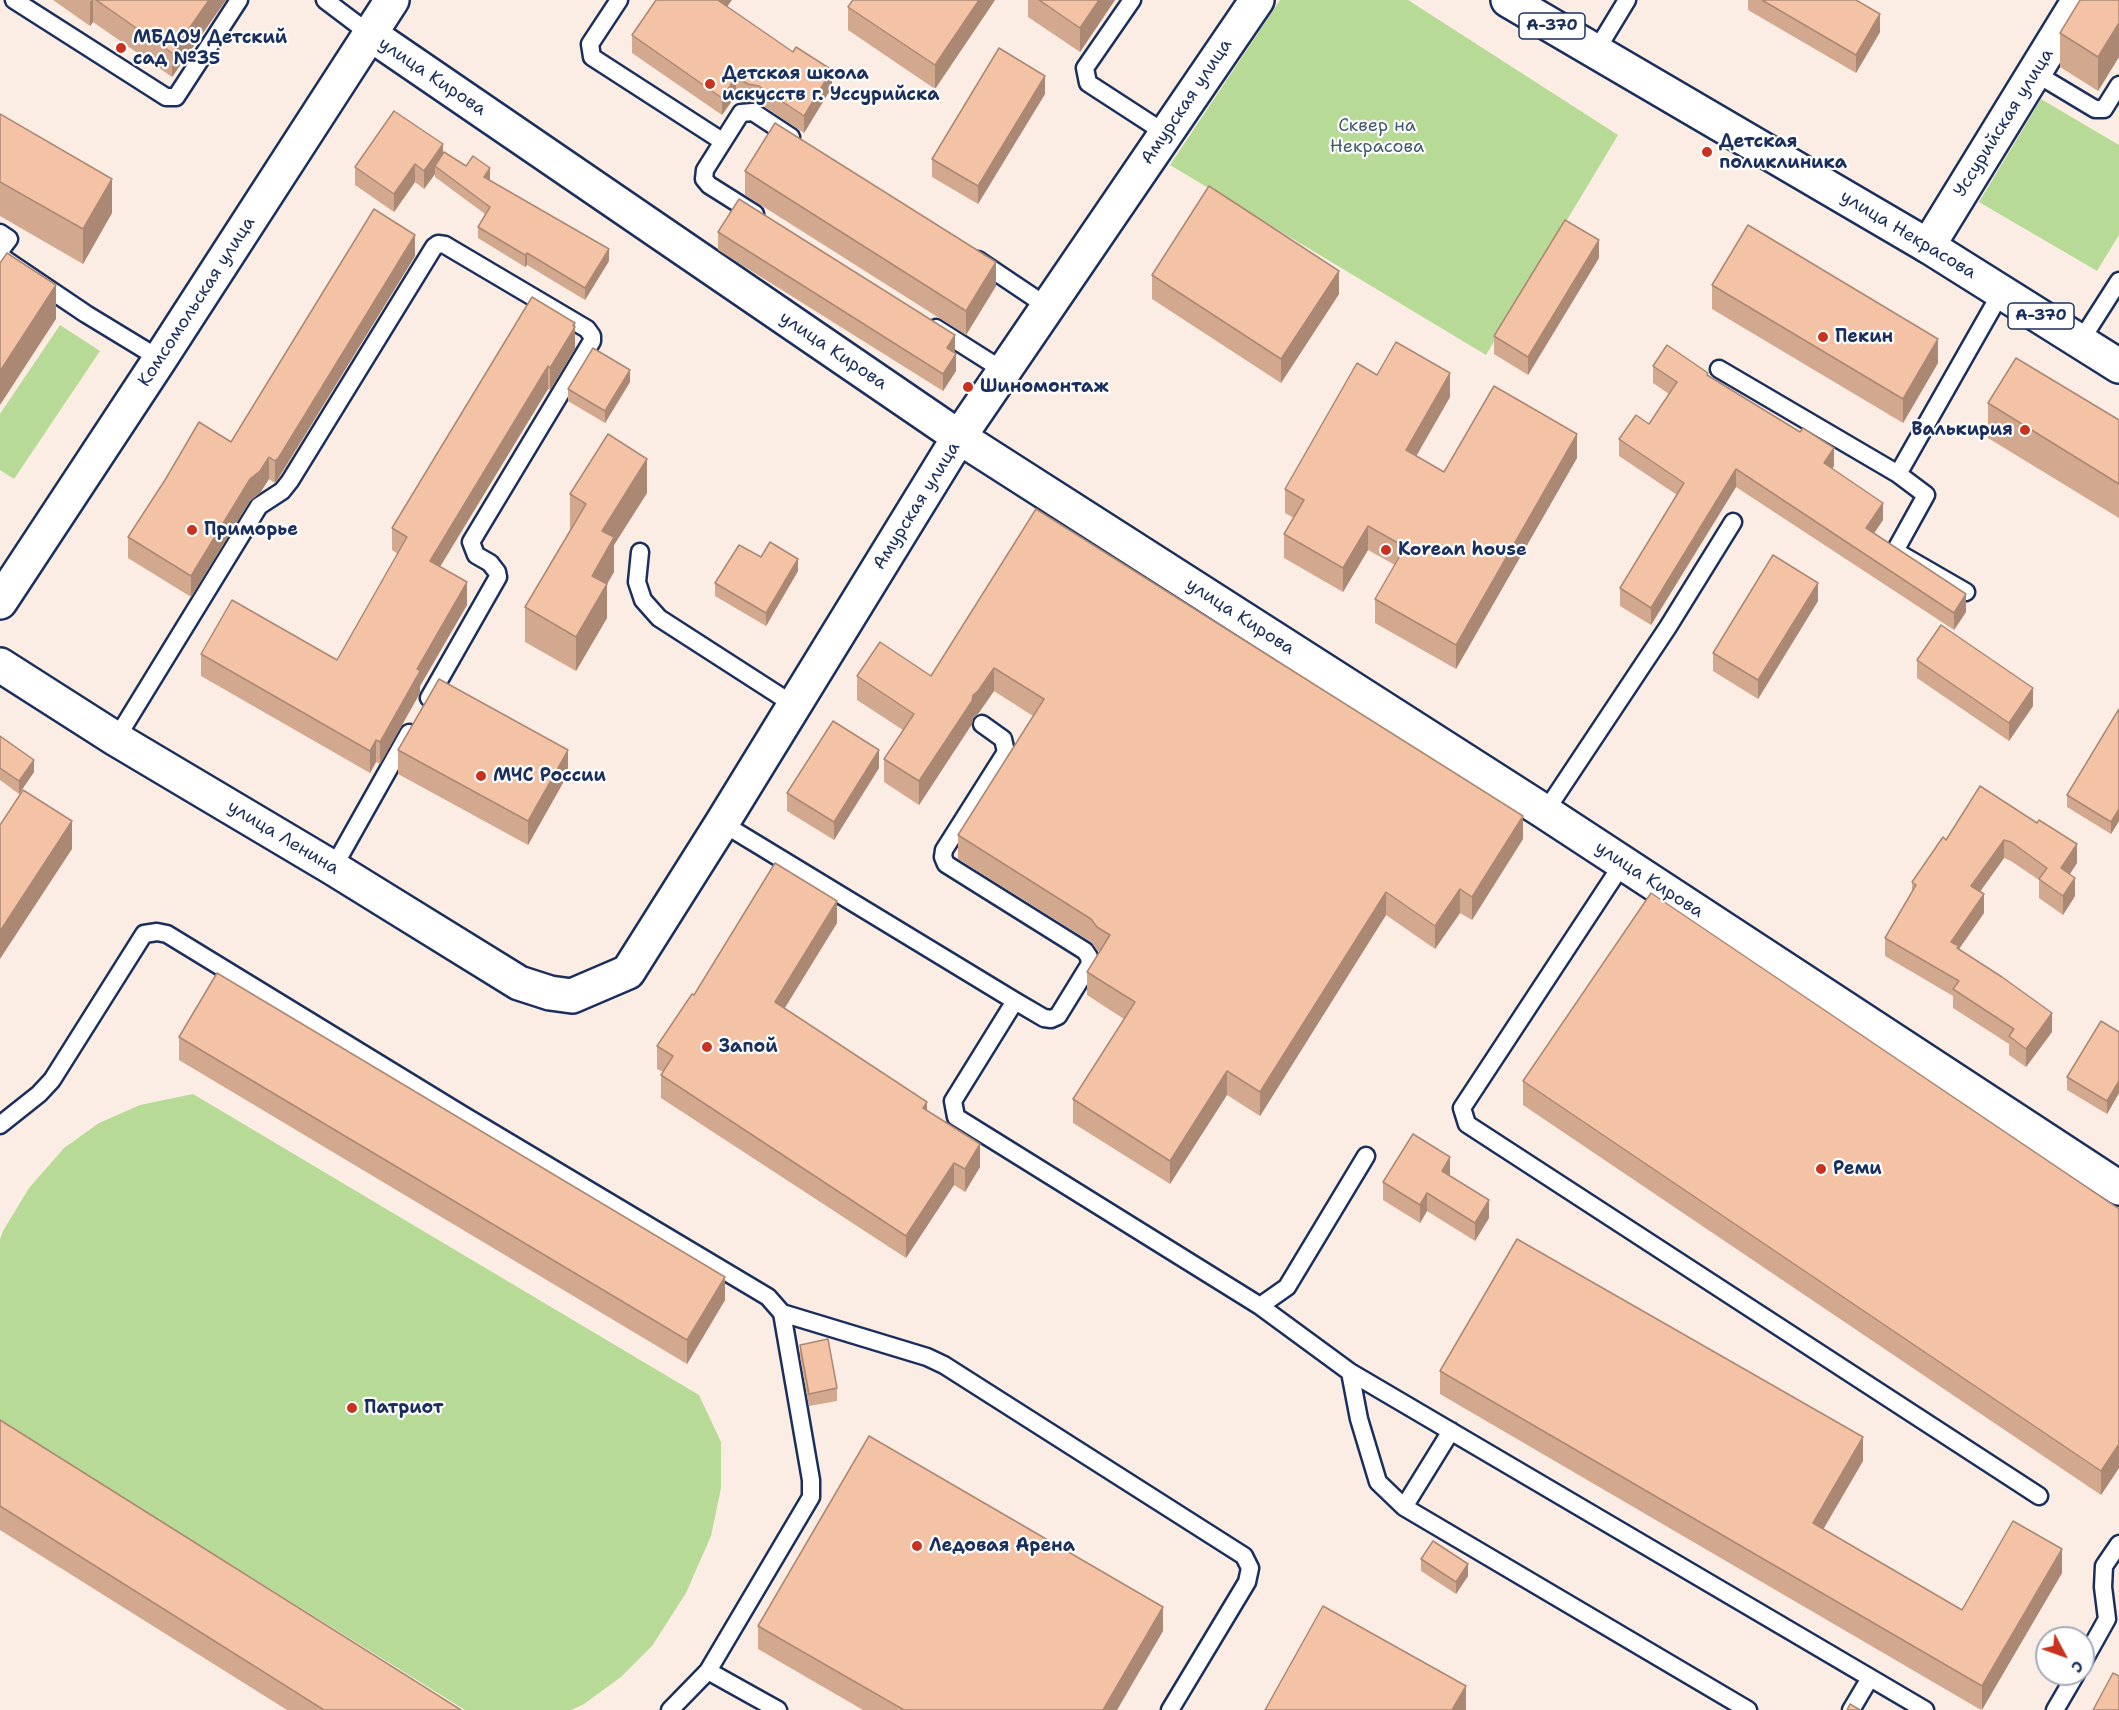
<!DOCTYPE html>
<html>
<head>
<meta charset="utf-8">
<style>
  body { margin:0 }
  #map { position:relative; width:2119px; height:1710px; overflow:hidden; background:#fcede4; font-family:"Shantell Sans",sans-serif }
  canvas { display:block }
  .north { position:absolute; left:2035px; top:1626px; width:60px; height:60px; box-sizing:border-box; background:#fff; border:2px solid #a4acbf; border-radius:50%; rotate:131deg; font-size:16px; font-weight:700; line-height:24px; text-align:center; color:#1b2f5e }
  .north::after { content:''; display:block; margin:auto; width:21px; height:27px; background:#c8321e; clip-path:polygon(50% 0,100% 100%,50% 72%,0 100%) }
</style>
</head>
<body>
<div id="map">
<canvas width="2119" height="1710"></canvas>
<div class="north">С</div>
</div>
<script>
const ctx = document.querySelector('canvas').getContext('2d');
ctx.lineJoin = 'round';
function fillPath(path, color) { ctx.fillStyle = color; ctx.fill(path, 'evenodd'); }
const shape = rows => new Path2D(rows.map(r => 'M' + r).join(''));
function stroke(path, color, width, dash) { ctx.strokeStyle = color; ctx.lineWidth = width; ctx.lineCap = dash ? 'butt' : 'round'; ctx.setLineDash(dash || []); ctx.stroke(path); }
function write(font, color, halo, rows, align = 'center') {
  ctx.font = font + ' "Shantell Sans",sans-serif'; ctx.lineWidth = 4.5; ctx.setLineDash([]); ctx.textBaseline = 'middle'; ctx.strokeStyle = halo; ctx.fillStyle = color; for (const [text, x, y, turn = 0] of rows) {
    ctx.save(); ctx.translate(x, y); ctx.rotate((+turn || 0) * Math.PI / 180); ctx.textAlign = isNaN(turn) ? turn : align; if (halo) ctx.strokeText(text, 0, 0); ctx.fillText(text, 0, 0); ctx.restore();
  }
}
fillPath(shape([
  [1280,0,1408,0,1618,135,1486,355,1170,165],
  [2041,99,2119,145,2119,235,2097,271,1979,202],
  [60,325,100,351,14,479,0,470,0,414],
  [193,1094,699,1395,721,1442,721,1488,711,1536,686,1593,652,1646,621,1677,584,1704,571,1710,465,1710,0,1421,0,1239,3,1231,29,1188,64,1148,99,1123,140,1105]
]), '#b7db96');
const service = shape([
  [14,0,166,97,176,97,239,0],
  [325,0,370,34],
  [619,0,590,44,592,57,722,141],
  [1132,0,1085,68,1088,83,1165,133],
  [1596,51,1627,0],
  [2035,73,2095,109,2104,109,2119,85],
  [755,214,709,185,704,179,705,170,741,113,753,112,791,137],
  [0,233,9,239,0,251],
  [0,256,86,314,160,359],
  [978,260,1048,307],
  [936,328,1004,371],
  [2080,342,2119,281],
  [1719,369,1898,474,2002,291],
  [1898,474,1926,495,1895,551,1966,592],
  [640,552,637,582,643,600,659,618,794,705],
  [116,739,259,506,282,491,290,481,434,247,438,244,445,245,587,329,592,336,592,341,471,542,476,555,490,563,497,572,498,577,429,698],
  [1545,812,1668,627,1733,522],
  [722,823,1015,1001,1044,1018,1051,1019,1058,1016,1090,964,1089,957,1085,951,946,864,943,857,944,850,1006,752,1003,739,982,724],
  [1623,863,1462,1108,1467,1124,2039,1496],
  [333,868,409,733],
  [1015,1001,953,1101,956,1117,1260,1306,1287,1287,1366,1156],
  [0,1125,39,1094,52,1080,144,934,157,932,167,934,463,1115,768,1297,782,1313,811,1480,811,1497,708,1671,778,1710],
  [1260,1306,1350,1372,1925,1710],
  [782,1313,927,1357,944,1365,1244,1556,1250,1568,1247,1582,1170,1710],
  [1350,1372,1359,1419,1378,1482,1404,1507,1451,1431],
  [1404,1507,1748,1710],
  [2083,1662,2107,1619,2103,1587,2104,1566,2119,1544],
  [670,1710,708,1671],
  [1851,1710,1870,1678],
  [2055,1710,2076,1674]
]);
const minor = shape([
  [370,34,959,437],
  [1928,246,2079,0]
]);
const tertiary = shape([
  [959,437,1545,812,2119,1188]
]);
const secondary = shape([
  [0,602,160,359,392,0],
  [0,665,116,739,333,868,519,983,550,993,572,996,628,972,722,823,959,437,1257,0]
]);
const primary = shape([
  [1508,0,1928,246,2119,366]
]);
stroke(service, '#1b2f5e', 21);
stroke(minor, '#1b2f5e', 38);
stroke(tertiary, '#1b2f5e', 38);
stroke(secondary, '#1b2f5e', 38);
stroke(primary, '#1b2f5e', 38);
stroke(service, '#fff', 16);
stroke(minor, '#fff', 33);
stroke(tertiary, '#fff', 33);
stroke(secondary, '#fff', 33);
stroke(primary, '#fff', 33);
fillPath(shape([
  [53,0,226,0,172,77,93,22,90,26],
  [853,0,995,0,935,89,848,30,848,7],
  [1028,0,1115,0,1080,52,1028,17],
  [1748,0,1856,0,1880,32,1856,73,1748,10],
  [2119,0,2119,57,2098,91,2060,67,2060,33],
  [727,6,832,87,804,133,759,103,748,102,736,95,722,115,632,53,632,35],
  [1045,94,978,204,932,177,932,159],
  [0,114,112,213,83,264,0,216],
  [443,154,490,180,609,261,585,300,527,265,525,267,478,238,478,227,485,214,435,177,435,174,424,189,415,182,394,212,355,185,355,167],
  [745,171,996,286,966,335,745,195],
  [718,232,955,352,956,371,943,391,718,250],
  [415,256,279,478,275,483,269,479,260,493,250,501,191,597,128,558,128,537,231,442],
  [1599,258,1528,375,1494,354,1494,336],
  [1152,275,1339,294,1281,383,1152,299],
  [1712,285,1938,363,1903,423,1712,309],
  [575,323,575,349,550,390,548,389,440,567,467,605,420,686,420,693,380,764,376,762,370,773,201,676,201,654,337,660,398,554,392,550,392,528],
  [1653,366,1708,375,1834,466,1832,469,1883,520,1874,533,1966,612,1954,630,1736,487,1651,625,1620,606,1620,588,1677,495,1619,456,1619,439,1649,424,1669,394,1653,383],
  [1377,375,1450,397,1416,456,1444,472,1577,458,1456,669,1375,623,1375,599,1395,565,1368,550,1343,592,1284,558,1284,534,1294,518,1285,513,1285,489],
  [630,382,605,423,568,401,568,389],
  [1988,403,2119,420,2119,518,1988,438],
  [647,493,614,545,614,572,607,584,607,618,576,671,525,642,525,607,571,529,570,529,570,494],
  [1036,509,1523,839,1472,920,1460,913,1435,949,1386,915,1260,1116,1227,1095,1170,1184,1073,1123,1073,1099,1124,1019,1087,995,1087,972,1100,952,1097,950,1091,942,958,859,958,835,1033,716,994,691,978,714,973,718,972,724,919,805,884,782,884,759,903,730,857,700,857,676,931,676],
  [761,557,798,571,766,626,715,596,715,583],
  [1818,601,1758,699,1713,671,1713,653],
  [1917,660,2033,706,2009,741,1917,678],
  [2119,709,2119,821,2111,834,2067,807,2067,795],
  [0,736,34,772,19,794,0,780],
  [398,750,568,774,528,845,398,774],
  [879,768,834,840,787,811,787,793],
  [1980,786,2077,863,2070,874,2075,896,2063,915,2039,898,2039,880,2011,861,2004,858,1980,892,1984,913,1959,949,2052,1032,2026,1067,2009,1055,2009,1044,1953,1008,1953,996,1885,956,1885,938,1912,892,1912,882,1946,840],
  [837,923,784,1009,927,1110,980,1167,965,1192,954,1185,906,1258,661,1098,661,1075,663,1072,657,1069,657,1046,694,995],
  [2119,1032,2119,1093,2107,1114,2067,1090,2067,1077],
  [179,1037,725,1300,687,1364,179,1060],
  [1523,1081,2119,1209,2119,1468,2101,1495,1523,1105],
  [1450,1176,1489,1218,1475,1241,1427,1211,1420,1223,1383,1200,1383,1182],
  [800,1345,837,1388,837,1401,809,1406,800,1357],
  [1440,1371,1863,1461,1823,1529,1962,1610,2062,1573,1981,1710,1440,1394],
  [0,1420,461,1710,287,1710,0,1530],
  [1421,1559,1468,1576,1456,1594,1421,1571],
  [758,1626,1163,1631,1117,1710,863,1710,758,1649]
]), '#d2a88e');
fillPath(shape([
  [92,0,93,0,93,22,90,26,90,2],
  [209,0,226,0,172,77,172,53],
  [720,0,732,0,719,18],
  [979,0,995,0,935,89,935,65],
  [1099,0,1115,0,1080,52,1080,28],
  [1880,14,1880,32,1856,73,1856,55],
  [2119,23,2119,57,2098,91,2098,57],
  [832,70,832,87,804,133,804,116],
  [1045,76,1045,94,978,204,978,186],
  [736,77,736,95,722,115,722,98],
  [443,144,443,162,435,166,435,174,424,189,424,171],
  [415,164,415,182,394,212,394,194],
  [490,168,490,180,484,177],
  [112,179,112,213,83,264,83,229],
  [415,235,415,256,275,483,275,461],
  [1599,240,1599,258,1528,375,1528,357],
  [609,249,609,261,585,300,585,288],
  [527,253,527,265,525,267,525,255],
  [996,262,996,286,966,335,966,311],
  [1339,271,1339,294,1281,383,1281,359],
  [56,285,56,319,0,405,0,371],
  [575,323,575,349,550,390,550,368],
  [955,335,955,352,947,365,947,348],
  [1938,339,1938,363,1903,423,1903,399],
  [956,354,956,371,943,391,943,374],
  [548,366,548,389,430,583,430,561],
  [630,370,630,382,605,423,605,411],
  [1450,373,1450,397,1406,474,1406,450],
  [1577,434,1577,458,1456,669,1456,645],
  [1834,448,1834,466,1824,481,1824,463],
  [269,457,269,479,260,493,250,501,191,597,191,576,250,479],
  [647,459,647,493,614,545,614,572,607,584,607,618,576,671,576,637,602,531],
  [1736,469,1736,487,1651,625,1651,608],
  [1883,503,1883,520,1866,545,1866,528],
  [1368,526,1368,550,1343,592,1343,568],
  [798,559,798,571,766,626,766,613],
  [467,582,467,605,420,686,420,693,380,764,380,742,417,669],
  [1818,583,1818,601,1758,699,1758,680],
  [1966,594,1966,612,1954,630,1954,613],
  [994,668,994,691,978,714,973,718,972,724,919,805,919,781,973,695],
  [2033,688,2033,706,2009,741,2009,723],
  [376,740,376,762,370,773,370,751],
  [568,750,568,774,528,845,528,821],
  [879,750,879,768,834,840,834,822],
  [34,760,34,772,19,794,19,781],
  [2119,809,2119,821,2111,834,2111,822],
  [1523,816,1523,839,1472,920,1472,897],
  [72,821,72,849,0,959,0,931],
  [2004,840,2004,858,1971,904,1971,886],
  [2077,844,2077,863,2061,887,2061,868],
  [2075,878,2075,896,2063,915,2063,896],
  [1460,889,1460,913,1435,949,1435,926],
  [1386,892,1386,915,1260,1116,1260,1092],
  [1984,894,1984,913,1959,949,1951,942],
  [837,901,837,923,775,1024,775,1002],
  [2052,1013,2052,1032,2026,1067,2026,1049],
  [1227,1071,1227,1095,1170,1184,1170,1161],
  [2119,1081,2119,1093,2107,1114,2107,1101],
  [927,1102,927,1124,923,1108],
  [980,1144,980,1167,965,1192,965,1169],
  [1450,1157,1450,1176,1442,1189,1442,1171],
  [954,1163,954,1185,906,1258,906,1236],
  [1427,1193,1427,1211,1420,1223,1420,1205],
  [1489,1200,1489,1218,1475,1241,1475,1223],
  [725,1277,725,1300,687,1364,687,1340],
  [1863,1437,1863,1461,1813,1547,1813,1523],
  [2119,1444,2119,1468,2101,1495,2101,1471],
  [2062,1549,2062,1573,1982,1710,1982,1686],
  [1468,1564,1468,1576,1456,1594,1456,1582],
  [1163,1607,1163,1631,1117,1710,1103,1710],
  [1466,1686,1466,1710,1452,1710]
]), '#ab8874');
const building = shape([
  [96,0,209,0,172,53,96,0],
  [656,0,720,0,719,1,793,52,796,47,832,70,804,116,759,86,748,84,736,77,722,98,632,35,656,0],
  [853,0,979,0,935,65,848,7,853,0],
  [1039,0,1099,0,1080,28,1039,0],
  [1762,0,1856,0,1880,14,1856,55,1762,0],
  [2080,0,2119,0,2119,23,2098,57,2060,33,2080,0],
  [999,48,1045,76,978,186,932,159,999,48],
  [394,111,443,144,424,171,415,164,394,194,355,167,394,111],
  [0,114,112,179,83,229,0,182,0,114],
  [775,123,996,262,966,311,745,171,775,123],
  [444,152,466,166,473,156,490,168,484,177,609,249,585,288,527,253,525,255,478,227,490,207,435,166,444,152],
  [1209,186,1339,271,1281,359,1152,275,1209,186],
  [739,199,955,335,947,348,956,354,943,374,718,232,739,199],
  [374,209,415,235,279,457,275,461,269,457,260,471,250,479,191,576,128,537,165,480,199,422,231,442,374,209],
  [1565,220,1599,240,1528,357,1494,336,1565,220],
  [1748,225,1938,339,1903,399,1712,285,1748,225],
  [7,253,56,285,0,371,0,263,7,253],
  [532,297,575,323,573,326,575,327,550,368,548,366,430,561,467,582,417,669,420,671,380,742,376,740,370,751,201,654,232,600,337,660,407,537,392,528,532,297],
  [1396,342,1450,373,1406,450,1444,472,1494,386,1577,434,1456,645,1375,599,1405,547,1368,526,1343,568,1284,534,1304,500,1285,489,1357,363,1377,375,1396,342],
  [1667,345,1708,373,1707,375,1800,432,1803,428,1834,448,1824,463,1883,503,1866,528,1966,594,1954,613,1736,469,1651,608,1620,588,1684,483,1619,439,1636,415,1649,424,1677,382,1653,366,1667,345],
  [593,348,630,370,605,411,568,389,593,348],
  [2016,358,2119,420,2119,484,1988,403,2016,358],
  [608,434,647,459,602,531,614,537,592,576,607,584,576,637,525,607,586,504,570,494,608,434],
  [1036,509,1523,816,1472,897,1460,889,1435,926,1386,892,1260,1092,1227,1071,1170,1161,1073,1099,1135,1002,1087,972,1110,935,1097,927,1091,919,958,835,1044,699,994,668,978,691,973,695,972,701,919,781,884,759,914,714,857,676,880,642,931,676,1036,509],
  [770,542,798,559,766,613,715,583,739,545,761,557,770,542],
  [1773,555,1818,583,1758,680,1713,653,1773,555],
  [1941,625,2033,688,2009,723,1917,660,1941,625],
  [439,679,568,750,528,821,398,750,439,679],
  [2119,709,2119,809,2111,822,2067,795,2119,709],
  [833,721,879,750,834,822,787,793,833,721],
  [0,736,34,760,19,781,0,768,0,736],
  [1980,786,2037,823,2039,820,2077,844,2061,868,2075,878,2063,896,2039,879,2047,868,2011,842,2004,840,1971,886,1984,894,1951,942,1959,946,1957,948,2002,977,2052,1013,2026,1049,2009,1036,2014,1029,1953,989,1959,981,1885,938,1916,885,1912,882,1943,837,1946,840,1980,786],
  [23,790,72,821,0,931,0,825,23,790],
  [775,863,837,901,775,1002,927,1102,923,1108,980,1144,965,1169,954,1163,906,1236,661,1075,673,1056,657,1046,692,994,694,995,775,863],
  [1651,893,2119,1209,2119,1444,2101,1471,1523,1081,1651,893],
  [217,973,725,1277,687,1340,179,1037,217,973],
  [2101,1021,2119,1032,2119,1081,2107,1101,2067,1077,2101,1021],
  [1413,1134,1450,1157,1442,1171,1489,1200,1475,1223,1427,1193,1420,1205,1383,1182,1413,1134],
  [1517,1239,1863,1437,1813,1523,1962,1610,2013,1521,2062,1549,1982,1686,1440,1371,1517,1239],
  [828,1339,837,1388,809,1394,800,1345,828,1339],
  [0,1420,461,1710,324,1710,0,1506,0,1420],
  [869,1436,1163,1607,1103,1710,904,1710,758,1626,869,1436],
  [1433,1541,1468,1564,1456,1582,1421,1559,1433,1541],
  [1323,1606,1466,1686,1452,1710,1265,1710,1323,1606],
  [2113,1673,2119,1676,2119,1710,2093,1710,2113,1673],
  [1850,1704,1860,1710,1847,1710,1850,1704]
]);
fillPath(building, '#f4c3a5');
stroke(building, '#ab8874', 1.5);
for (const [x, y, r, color] of [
  [121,48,6,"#c8321e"],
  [710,84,6,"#c8321e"],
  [1707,152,6,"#c8321e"],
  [1823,337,6,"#c8321e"],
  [968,387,6,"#c8321e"],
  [2025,430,6,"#c8321e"],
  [192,530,6,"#c8321e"],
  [1386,550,6,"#c8321e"],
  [481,776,6,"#c8321e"],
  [707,1047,6,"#c8321e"],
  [1821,1169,6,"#c8321e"],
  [352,1408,6,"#c8321e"],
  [917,1546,6,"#c8321e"]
]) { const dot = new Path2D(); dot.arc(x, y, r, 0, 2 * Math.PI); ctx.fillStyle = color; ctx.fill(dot); stroke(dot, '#fff', 2); }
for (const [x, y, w] of [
  [1552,26,66],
  [2041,316,66]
]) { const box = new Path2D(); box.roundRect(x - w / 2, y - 13, w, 26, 4.5); ctx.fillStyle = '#fff'; ctx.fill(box); stroke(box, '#1b2f5e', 1.5); }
write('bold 16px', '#1b2f5e', null, [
  ["А-370",1552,26],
  ["А-370",2041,316]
]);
write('bold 18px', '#1b2f5e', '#fff', [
  ["МБДОУ Детский",133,38],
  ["сад №35",133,59],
  ["Детская школа",722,74],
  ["искусств г. Уссурийска",722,95],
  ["Детская",1719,142],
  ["поликлиника",1719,163],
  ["Пекин",1835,337],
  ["Шиномонтаж",980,387],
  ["Валькирия",2013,430,"right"],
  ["Приморье",204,530],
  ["Korean house",1398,550],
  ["МЧС России",493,776],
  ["Запой",719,1047],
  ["Реми",1833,1169],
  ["Патриот",364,1408],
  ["Ледовая Арена",929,1546]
], 'left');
write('18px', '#1b2f5e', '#fff', [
  ["улица Кирова",432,77,34],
  ["Амурская улица",1187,102,-56],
  ["Уссурийская улица",2004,123,-58],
  ["улица Некрасова",1908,235,31],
  ["Комсомольская улица",197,302,-57],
  ["улица Кирова",833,351,34],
  ["Амурская улица",917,506,-58],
  ["улица Кирова",1240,617,33],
  ["улица Ленина",283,838,31],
  ["улица Кирова",1649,880,33]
]);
write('18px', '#425a6c', '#fff', [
  ["Сквер на",1377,126],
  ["Некрасова",1377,147]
]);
</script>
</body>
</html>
